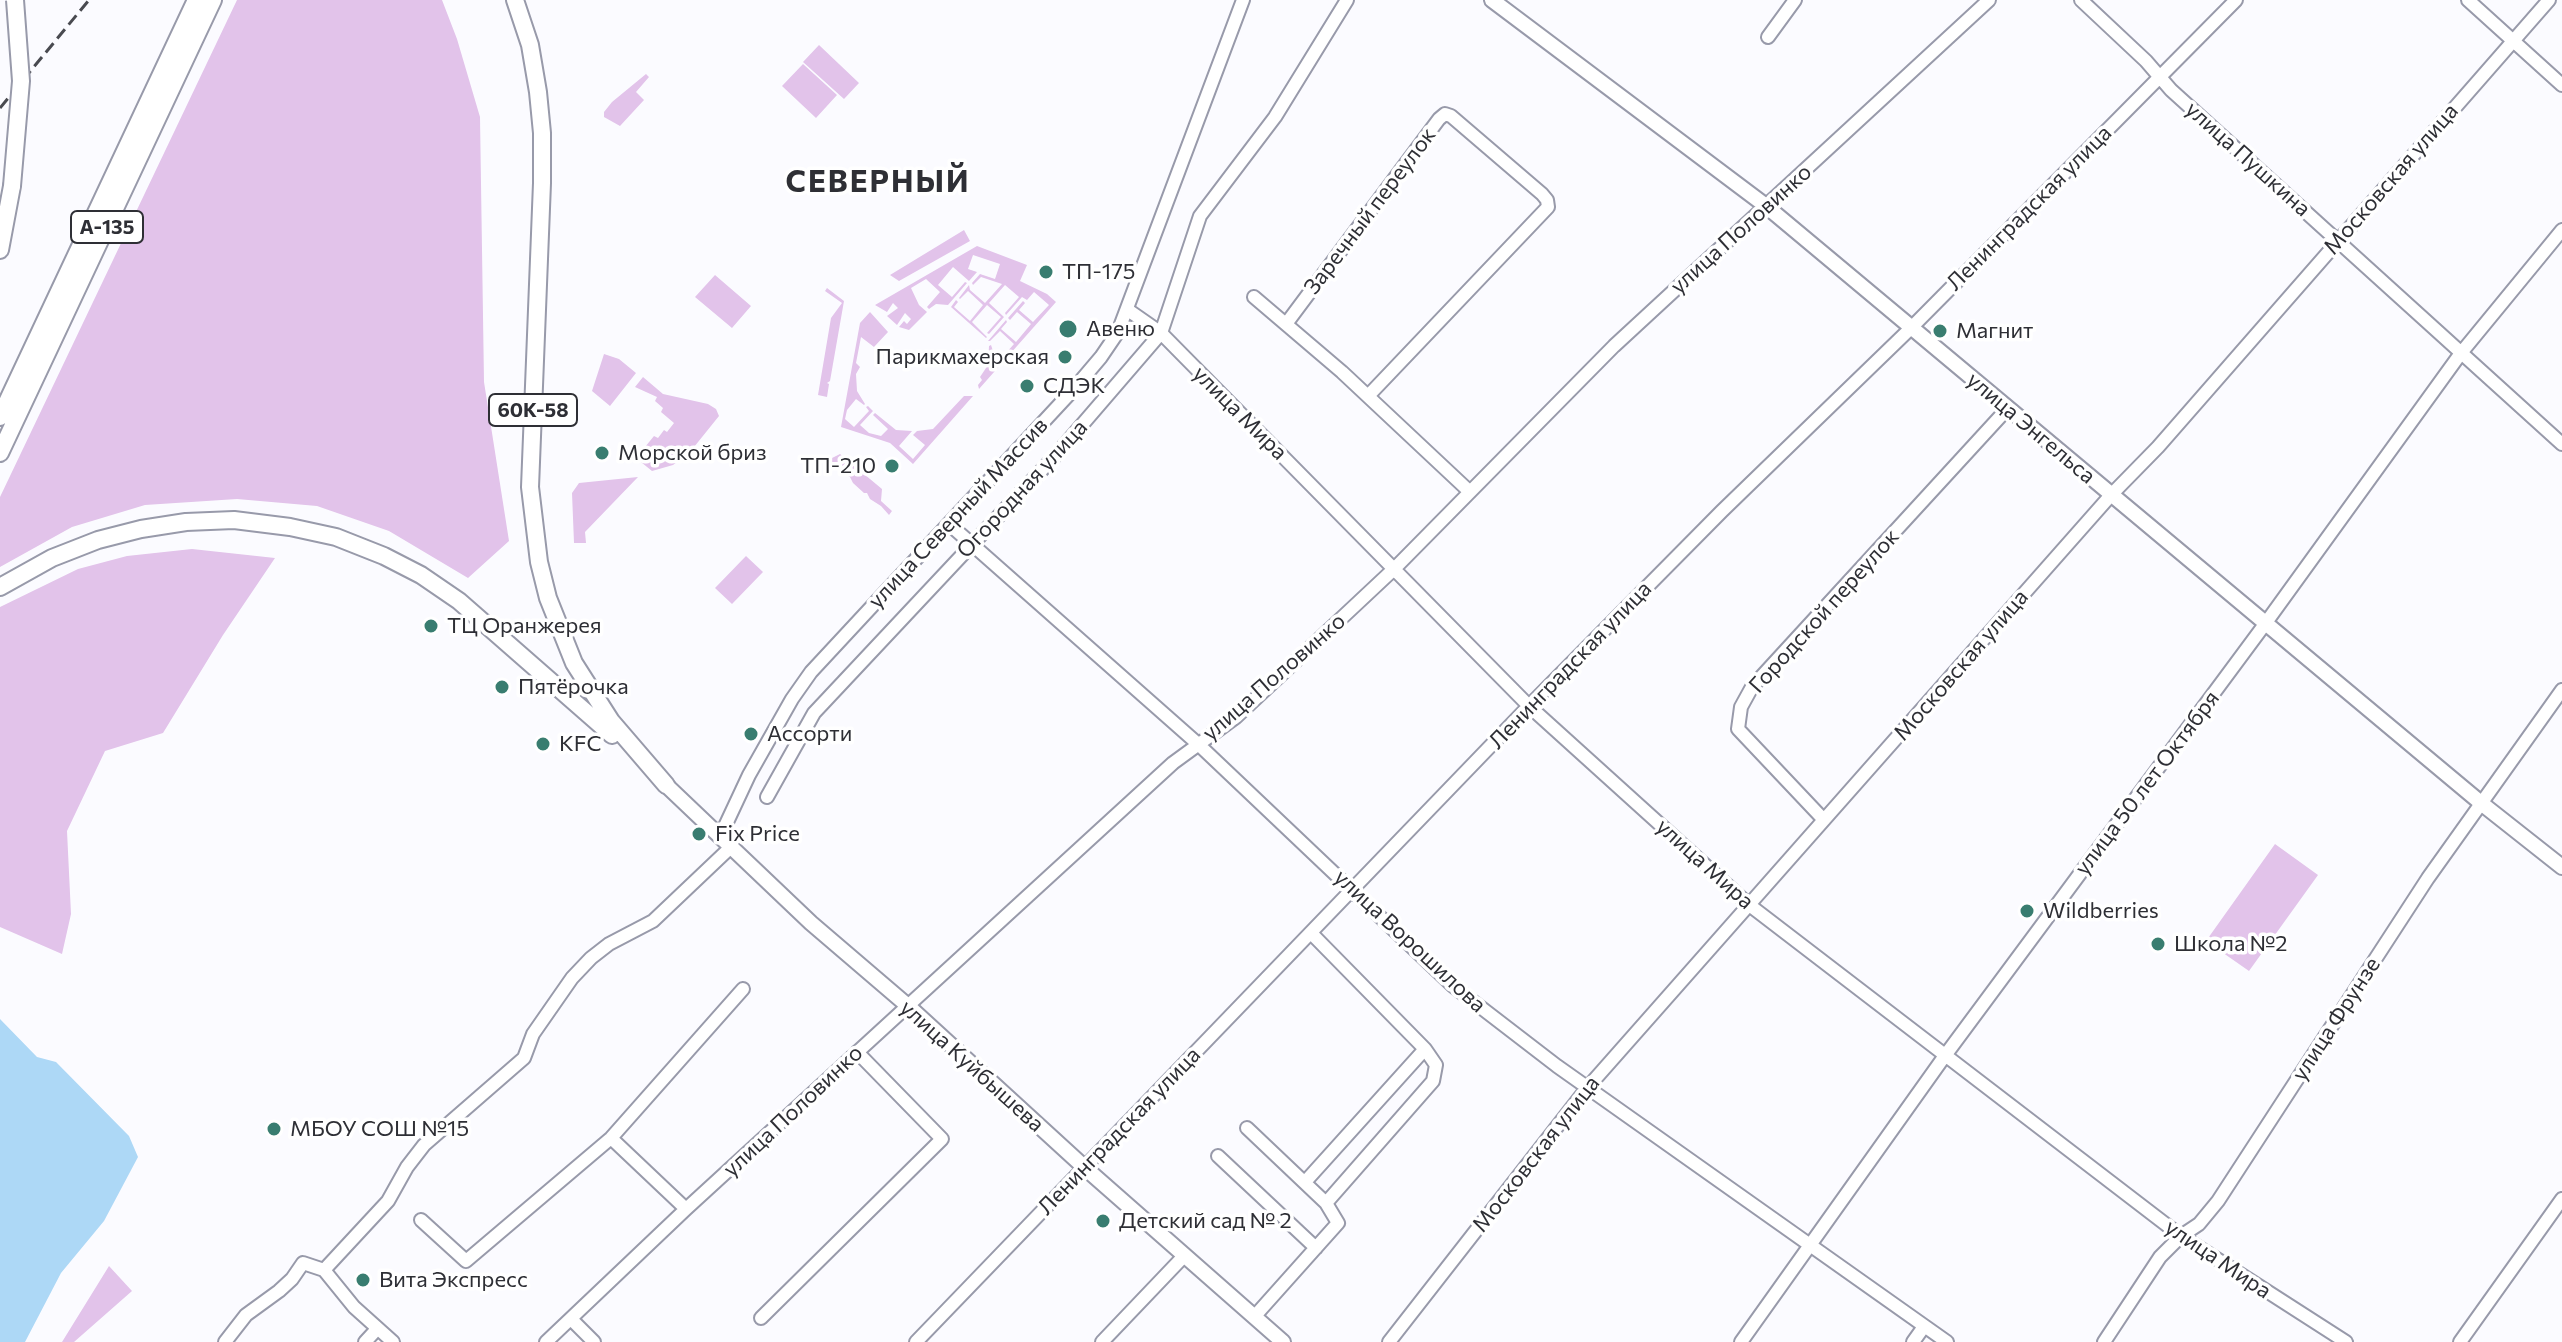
<!DOCTYPE html>
<html>
<head>
<meta charset="utf-8">
<style>
  body { margin:0 }
  canvas { display:block; background:#fbfbff }
</style>
</head>
<body>
<canvas width="2562" height="1342"></canvas>
<script>
const ctx = document.querySelector('canvas').getContext('2d');
ctx.lineJoin = 'round';
function fillPath(path, color) { ctx.fillStyle = color; ctx.fill(path, 'evenodd'); }
const shape = rows => new Path2D(rows.map(r => 'M' + r).join(''));
function stroke(path, color, width, dash) { ctx.strokeStyle = color; ctx.lineWidth = width; ctx.lineCap = dash ? 'butt' : 'round'; ctx.setLineDash(dash || []); ctx.stroke(path); }
function write(font, color, halo, rows, align = 'center') {
  ctx.font = font + ' Commissioner,sans-serif'; ctx.lineWidth = 7; ctx.setLineDash([]); ctx.textBaseline = 'middle'; ctx.strokeStyle = halo; ctx.fillStyle = color; for (const [text, x, y, turn = 0] of rows) {
    ctx.save(); ctx.translate(x, y); ctx.rotate((+turn || 0) * Math.PI / 180); ctx.textAlign = isNaN(turn) ? turn : align; if (halo) ctx.strokeText(text, 0, 0); ctx.fillText(text, 0, 0); ctx.restore();
  }
}
fillPath(shape([
  [237,0,442,0,457,39,480,117,484,382,509,541,468,578,389,531,317,506,237,499,145,505,72,527,0,567,0,497],
  [819,45,859,83,844,99,803,62],
  [803,64,837,95,816,118,782,86],
  [646,74,649,77,636,92,644,100,620,126,604,117,604,112,612,102],
  [964,230,970,241,899,281,890,275],
  [977,246,1027,265,1020,281,1047,294,1056,302,979,389,978,385,982,380,980,377,988,365,989,346,991,345,997,363,1014,344,1000,331,990,341,988,341,1006,320,1007,322,1001,329,1016,342,1031,324,1017,312,1010,320,1008,318,1023,301,1025,303,1019,310,1033,322,1049,305,1034,292,1027,300,1022,297,1006,315,1005,313,1019,297,1005,285,989,303,1004,317,989,334,987,333,1001,317,987,305,972,322,987,337,986,338,951,307,956,300,958,302,954,307,970,321,983,305,968,291,960,299,959,298,969,285,970,290,985,303,1002,284,981,277,973,285,972,283,980,274,995,279,1000,264,973,255,968,269,977,272,969,281,953,267,938,285,952,297,965,282,967,283,948,305,936,304,929,309,927,307,940,292,926,279,911,288,919,305,927,312,909,330,899,327,904,321,907,324,911,319,905,313,897,325,887,316,898,308,893,303,887,312,875,305],
  [715,275,751,306,732,328,695,297],
  [827,288,844,301,830,381,827,383,829,384,827,397,818,395,831,318,842,303,825,291],
  [870,312,888,332,874,347,861,337,856,363,860,367,856,374,857,391,865,404,864,405,856,399,847,410,845,419,854,427,869,411,866,407,868,406,873,411,860,425,869,433,881,436,888,429,873,415,875,413,896,430,912,431,899,446,913,459,925,445,913,435,917,431,933,429,964,396,973,396,913,464,890,443,841,427,860,323],
  [604,354,619,359,636,373,610,406,592,391],
  [643,377,663,394,708,404,716,409,719,416,690,452,673,465,652,471,636,458,654,436,658,438,664,430,667,432,674,423,661,412,663,408,655,401,657,397,635,387],
  [840,454,882,489,881,501,892,511,889,515,881,506,870,499,867,493,864,493,853,483,850,477,842,473,842,469,828,460],
  [638,477,585,532,586,543,574,543,572,493,579,483],
  [192,549,275,558,223,635,163,733,105,751,67,831,71,914,62,954,0,927,0,607,78,569,127,556],
  [746,556,763,572,732,604,715,588],
  [2275,844,2318,875,2249,971,2206,941],
  [109,1266,132,1291,74,1342,62,1342]
]), '#e2c3ea');
fillPath(shape([
  [0,1019,37,1057,56,1062,129,1136,138,1157,104,1221,61,1273,25,1342,0,1342]
]), '#add8f6');
const minor = shape([
  [2081,0,2146,61,2171,90,2562,444],
  [2468,0,2562,85],
  [1768,37,1795,0],
  [1254,297,1342,372,1470,492],
  [1128,310,1161,333,1529,706,1748,904,2181,1236,2346,1342],
  [1286,324,1439,119,1445,114,1451,116,1542,194,1547,200,1548,207,1368,396],
  [949,524,1198,744,1453,986,1557,1066,1947,1342],
  [767,797,814,713,1056,455,1161,333,1200,216,1275,117,1347,0],
  [1824,820,1738,729,1741,707,1752,687,2008,408],
  [720,837,749,775,792,699,811,672,1073,390,1101,357,1118,332,1243,0],
  [1247,1128,1326,1203],
  [611,1138,686,1209],
  [1218,1156,1316,1248],
  [1305,1182,1425,1049],
  [421,1220,466,1261,611,1138,743,989],
  [324,1270,388,1201,407,1167,424,1145,524,1058,533,1034,572,978,591,958,609,944,653,921,731,847],
  [324,1270,354,1307,393,1342],
  [1254,1317,1338,1223,1326,1203,1433,1081,1436,1065,1425,1049,1311,933],
  [761,1318,942,1139,857,1052],
  [571,1319,594,1342],
  [225,1342,246,1315,279,1291,292,1279,303,1263,324,1270],
  [365,1342,377,1329],
  [546,1342,686,1209,1173,763,1236,717,1395,568,1614,346,1989,0],
  [916,1342,1529,706,1722,511,1912,327,2236,0],
  [1102,1342,1184,1256],
  [1389,1342,1588,1087,2111,495,2158,447,2549,0],
  [1741,1342,1944,1057,2265,624,2461,353,2562,230],
  [1913,1342,1923,1328],
  [2104,1342,2160,1257,2181,1236,2199,1224,2218,1201,2428,878,2562,690],
  [2460,1342,2562,1199]
]);
const major = shape([
  [1492,0,1766,206,2481,803,2562,867],
  [666,785,811,923,908,1006,1084,1167,1283,1342]
]);
const highway = shape([
  [515,0,530,45,538,92,542,133,542,183,530,487,539,562,548,598,574,663,611,721,666,785],
  [0,250,12,186],
  [0,417,196,0],
  [0,453,213,0],
  [0,587,52,558,98,540,141,529,186,522,234,520,290,527,336,537,384,556,421,575,459,601,612,735]
]);
stroke(minor, '#989aaa', 16);
stroke(major, '#989aaa', 18);
stroke(highway, '#989aaa', 20);
stroke(minor, '#fff', 12);
stroke(major, '#fff', 14);
stroke(highway, '#fff', 16);
stroke(shape([
  [0,108,89,0]
]), '#494a50', 3, [12, 6]);
const highwayBridge = shape([
  [12,186,21,81,15,0]
]);
stroke(highwayBridge, '#989aaa', 20, []);
stroke(highwayBridge, '#fff', 16);
for (const [x, y, r, color] of [
  [1046,272,8,"#397d70"],
  [1068,329,10,"#397d70"],
  [1940,331,8,"#397d70"],
  [1065,357,8,"#397d70"],
  [1027,386,8,"#397d70"],
  [602,453,8,"#397d70"],
  [892,466,8,"#397d70"],
  [431,626,8,"#397d70"],
  [502,687,8,"#397d70"],
  [751,734,8,"#397d70"],
  [543,744,8,"#397d70"],
  [699,834,8,"#397d70"],
  [2027,911,8,"#397d70"],
  [2158,944,8,"#397d70"],
  [274,1129,8,"#397d70"],
  [1103,1221,8,"#397d70"],
  [363,1280,8,"#397d70"]
]) { const dot = new Path2D(); dot.arc(x, y, r, 0, 2 * Math.PI); ctx.fillStyle = color; ctx.fill(dot); stroke(dot, '#fff', 3); }
for (const [x, y, w] of [
  [107,227,72],
  [533,410,88]
]) { const box = new Path2D(); box.roundRect(x - w / 2, y - 16, w, 32, 6); ctx.fillStyle = '#fff'; ctx.fill(box); stroke(box, '#2e2f35', 2); }
write('bold 20px', '#2e2f35', null, [
  ["А-135",107,227],
  ["60К-58",533,410]
]);
write('22px', '#2e2f35', '#fff', [
  ["улица Пушкина",2248,159,42],
  ["Московская улица",2391,179,-49],
  ["Ленинградская улица",2029,208,-45],
  ["Заречный переулок",1370,211,-53],
  ["улица Половинко",1741,229,-42],
  ["улица Мира",1240,413,45],
  ["улица Энгельса",2031,428,40],
  ["Огородная улица",1022,489,-47],
  ["улица Северный Массив",958,513,-47],
  ["Городской переулок",1824,611,-48],
  ["Ленинградская улица",1570,665,-46],
  ["Московская улица",1961,665,-49],
  ["улица Половинко",1274,677,-41],
  ["улица 50 лет Октября",2147,783,-53],
  ["улица Мира",1705,864,42],
  ["улица Ворошилова",1410,941,43],
  ["улица Фрунзе",2336,1019,-57],
  ["улица Куйбышева",972,1066,42],
  ["улица Половинко",793,1111,-43],
  ["Ленинградская улица",1119,1131,-46],
  ["Московская улица",1536,1154,-52],
  ["улица Мира",2218,1259,34]
]);
write('22px', '#2e2f35', '#fff', [
  ["ТП-175",1062,272],
  ["Авеню",1086,329],
  ["Магнит",1956,331],
  ["Парикмахерская",1049,357,"right"],
  ["СДЭК",1043,386],
  ["Морской бриз",618,453],
  ["ТП-210",876,466,"right"],
  ["ТЦ Оранжерея",447,626],
  ["Пятёрочка",518,687],
  ["Ассорти",767,734],
  ["KFC",559,744],
  ["Fix Price",715,834],
  ["Wildberries",2043,911],
  ["Школа №2",2174,944],
  ["МБОУ СОШ №15",290,1129],
  ["Детский сад № 2",1119,1221],
  ["Вита Экспресс",379,1280]
], 'left');
ctx.letterSpacing = '2px';
write('bold 30px', '#2e2f35', '#fff', [
  ["СЕВЕРНЫЙ",878,182]
]);
ctx.letterSpacing = '0px';
</script>
</body>
</html>
